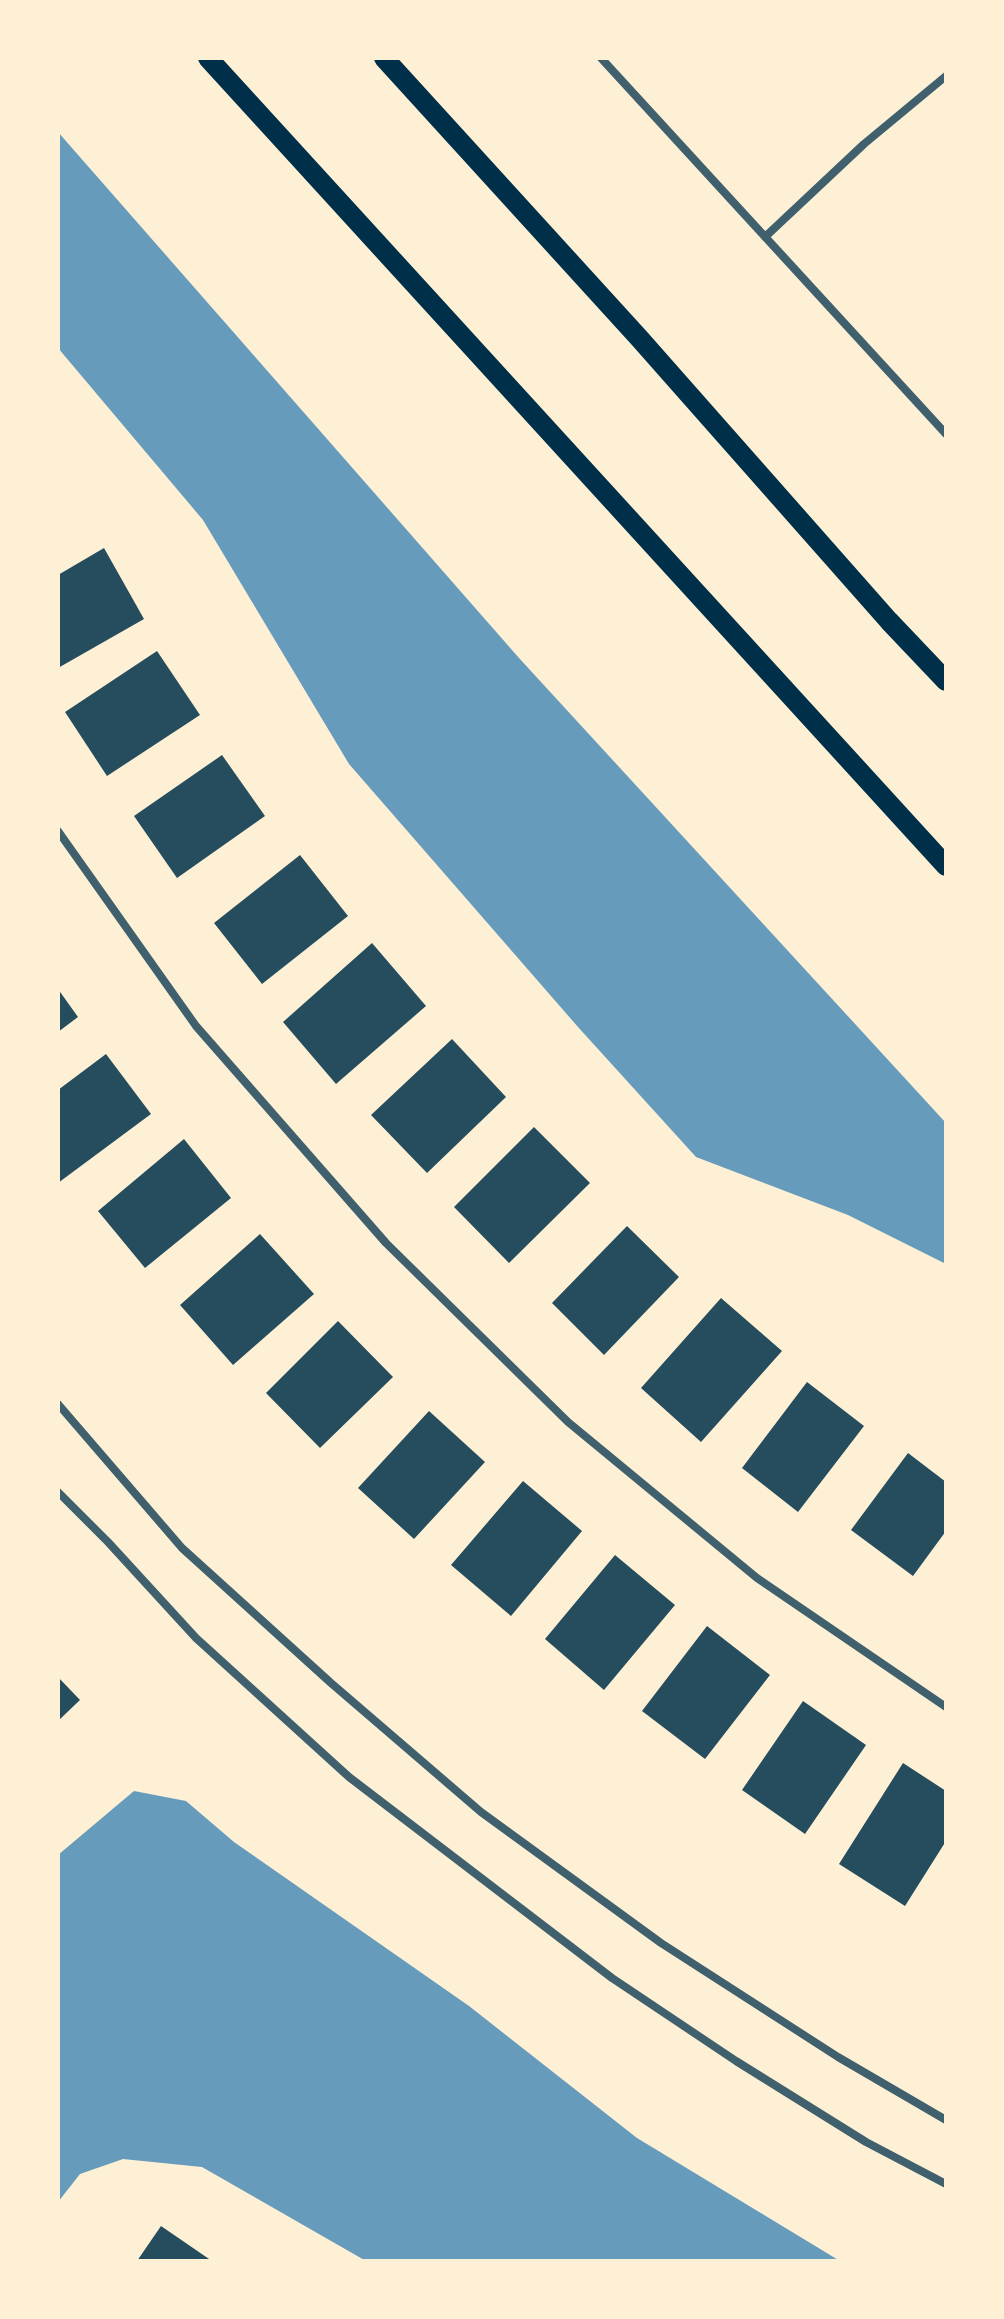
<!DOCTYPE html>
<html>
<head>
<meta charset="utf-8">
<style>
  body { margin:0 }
  #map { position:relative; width:1004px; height:2319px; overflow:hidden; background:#fdf0d5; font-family:"Exo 2",sans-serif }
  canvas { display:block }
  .frame { position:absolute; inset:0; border:60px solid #fdf0d5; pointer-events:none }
</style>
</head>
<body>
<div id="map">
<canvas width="1004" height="2319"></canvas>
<div class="frame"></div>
</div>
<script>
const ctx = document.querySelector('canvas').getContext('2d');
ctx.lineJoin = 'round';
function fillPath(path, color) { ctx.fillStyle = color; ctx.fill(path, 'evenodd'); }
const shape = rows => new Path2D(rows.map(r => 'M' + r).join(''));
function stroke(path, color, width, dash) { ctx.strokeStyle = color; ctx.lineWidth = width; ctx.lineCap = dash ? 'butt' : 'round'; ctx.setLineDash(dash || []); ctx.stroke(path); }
fillPath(shape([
  [58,132,519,658,946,1123,946,1264,848,1215,696,1157,578,1027,349,764,203,520,58,348],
  [134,1791,186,1801,234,1842,469,2006,637,2138,840,2261,366,2261,202,2167,123,2159,80,2174,58,2202,58,1855]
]), '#669bbc');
fillPath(shape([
  [104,548,144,619,58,668,58,575],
  [157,651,200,715,107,776,65,712],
  [222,755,265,816,177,878,134,816],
  [300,855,348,916,262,984,214,923],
  [372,943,426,1006,336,1084,283,1022],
  [58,989,78,1017,58,1032],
  [452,1039,506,1097,427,1173,371,1115],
  [106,1054,151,1114,58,1183,58,1090],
  [534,1127,590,1183,509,1263,454,1207],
  [184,1139,231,1198,145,1268,98,1211],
  [627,1226,679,1277,604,1355,552,1303],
  [260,1234,314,1294,233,1365,180,1305],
  [721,1298,782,1351,701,1442,641,1388],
  [338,1321,393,1377,320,1448,266,1393],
  [807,1382,864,1426,798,1512,742,1468],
  [429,1411,485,1462,414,1539,358,1488],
  [908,1453,946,1482,946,1531,913,1576,851,1530],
  [523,1481,582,1531,511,1616,451,1565],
  [615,1555,675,1605,604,1690,545,1639],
  [707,1626,770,1675,705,1759,642,1711],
  [58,1677,80,1700,58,1721],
  [803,1701,866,1745,805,1834,742,1790],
  [903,1763,946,1791,946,1841,905,1906,839,1864],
  [161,2226,212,2261,137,2261]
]), '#264d5e');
stroke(shape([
  [601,58,946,434],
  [765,237,864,144,946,76],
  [58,831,196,1026,386,1243,568,1422,757,1578,946,1707],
  [58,1404,182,1548,331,1683,481,1812,661,1943,838,2057,946,2120],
  [58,1492,108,1542,196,1638,349,1777,612,1978,736,2061,866,2142,946,2184]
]), '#3f606c', 8);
stroke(shape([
  [208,58,946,866],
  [384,58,640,339,889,621,946,681]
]), '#003049', 20);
</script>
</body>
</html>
